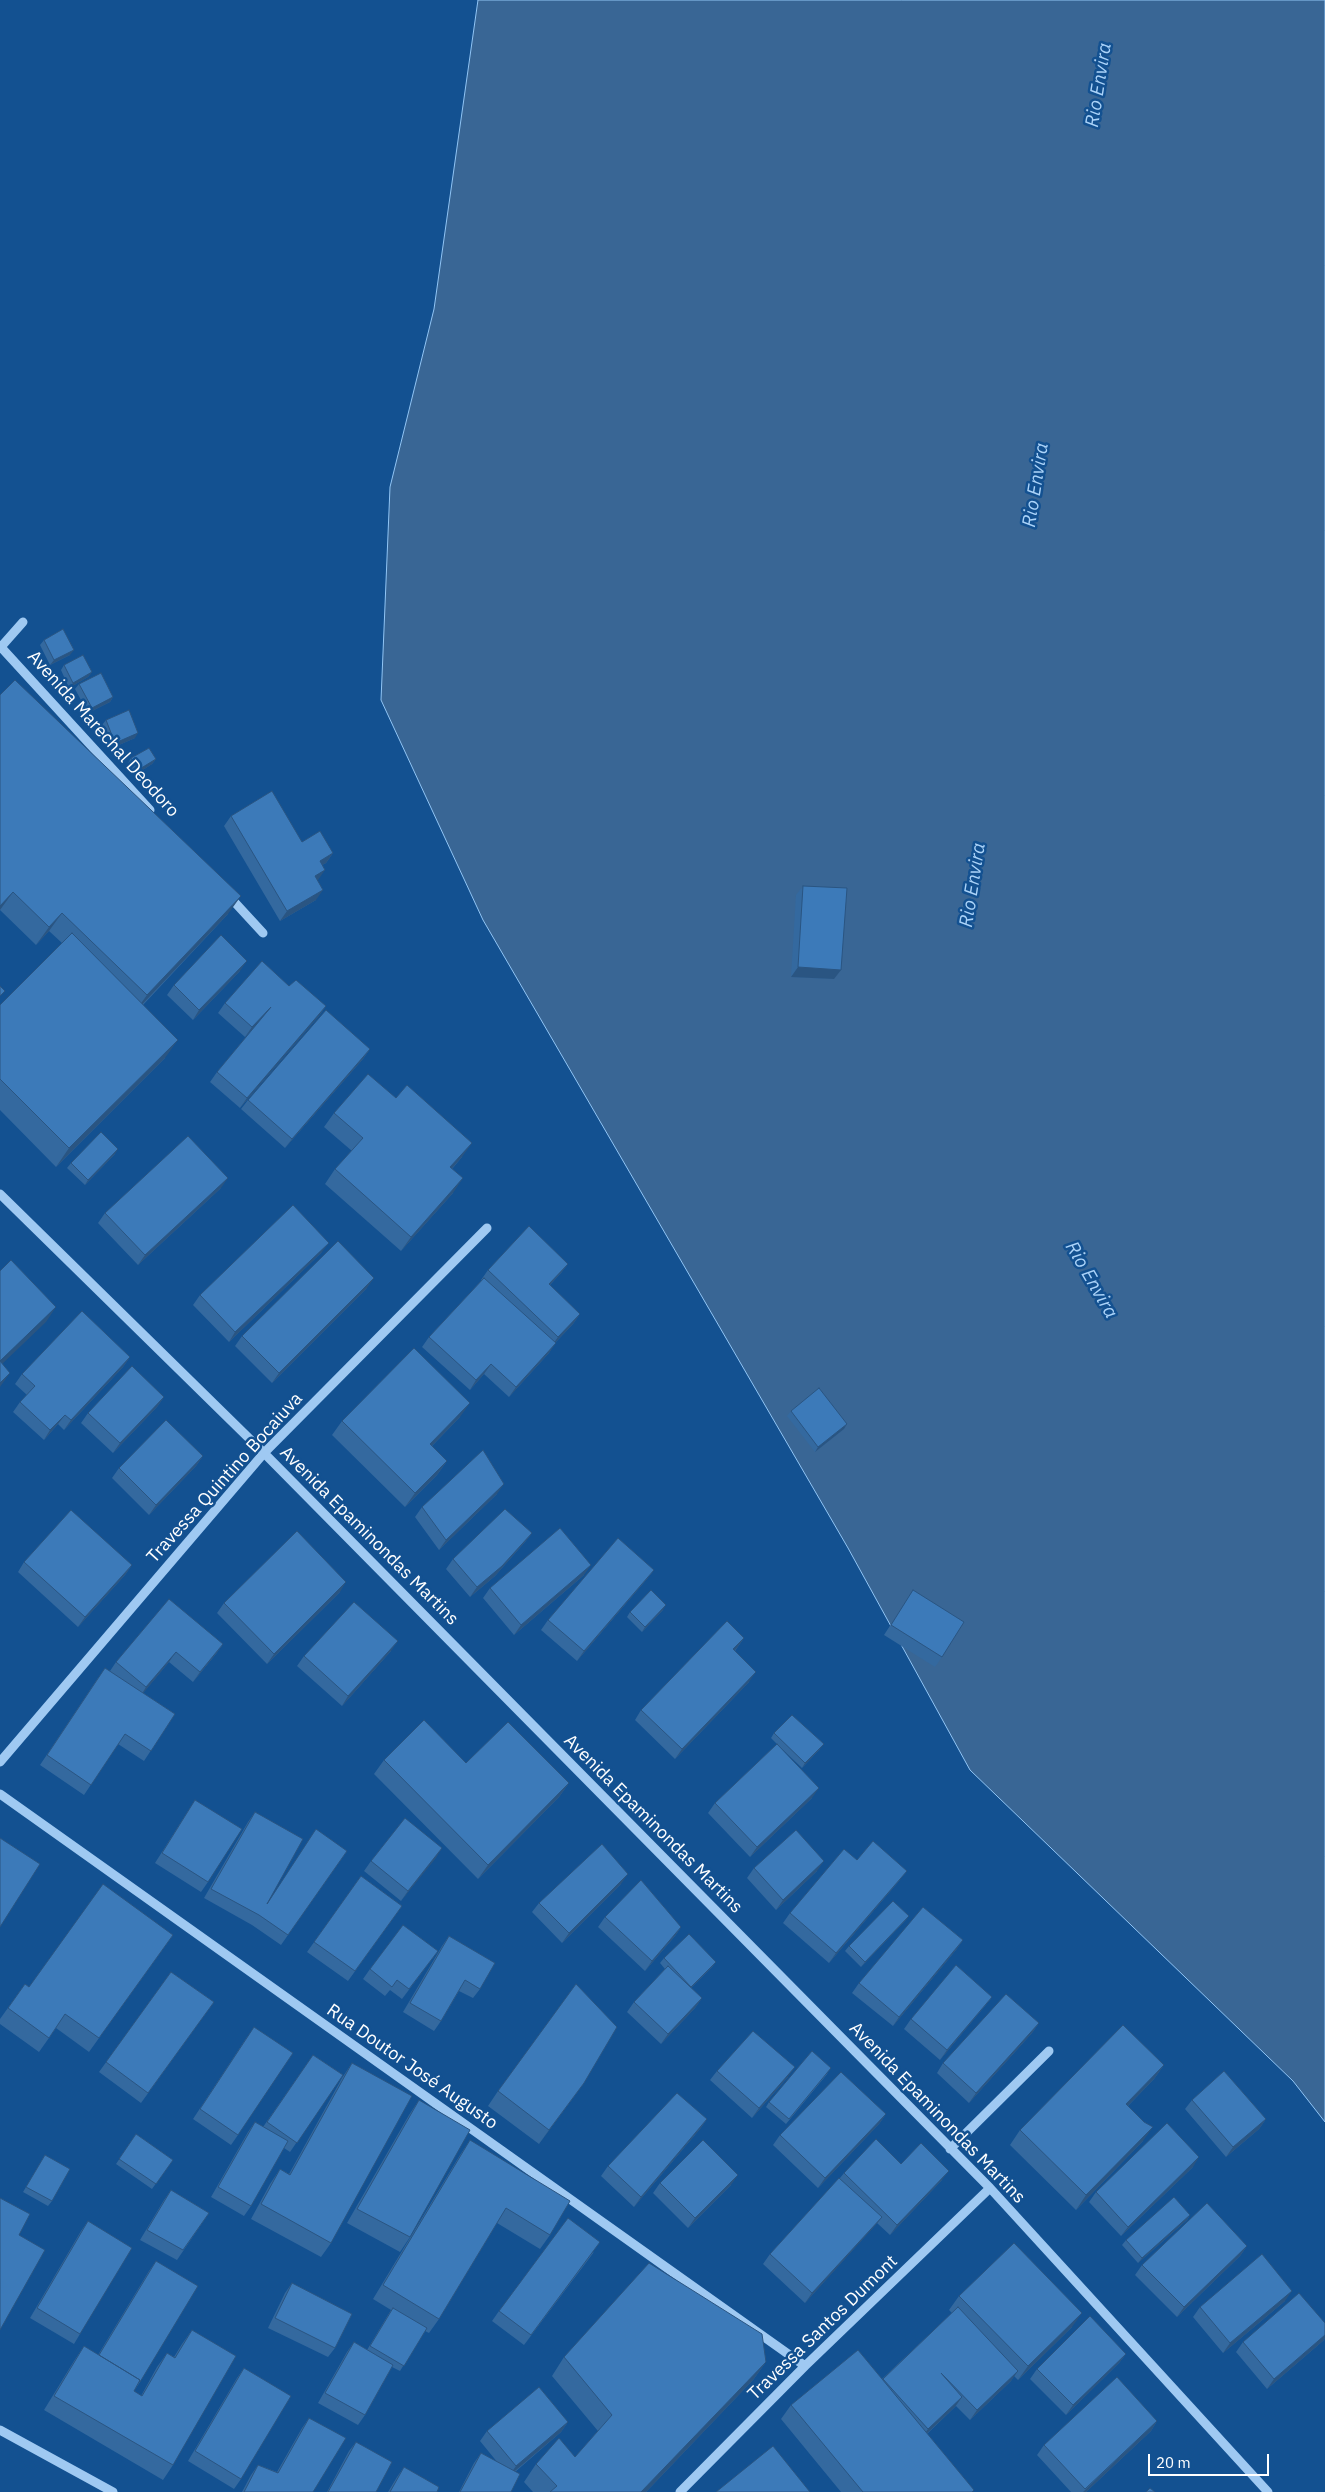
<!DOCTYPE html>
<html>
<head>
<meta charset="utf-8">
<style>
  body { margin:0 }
  #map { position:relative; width:1325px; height:2492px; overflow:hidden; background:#135191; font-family:"IBM Plex Sans",sans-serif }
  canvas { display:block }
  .scale { position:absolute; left:1148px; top:2454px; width:121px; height:22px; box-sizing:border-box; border:2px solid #fff; border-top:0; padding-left:6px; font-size:15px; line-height:18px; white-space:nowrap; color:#fff; -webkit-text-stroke:4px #135191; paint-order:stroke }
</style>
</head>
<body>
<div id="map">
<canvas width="1325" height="2492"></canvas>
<div class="scale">20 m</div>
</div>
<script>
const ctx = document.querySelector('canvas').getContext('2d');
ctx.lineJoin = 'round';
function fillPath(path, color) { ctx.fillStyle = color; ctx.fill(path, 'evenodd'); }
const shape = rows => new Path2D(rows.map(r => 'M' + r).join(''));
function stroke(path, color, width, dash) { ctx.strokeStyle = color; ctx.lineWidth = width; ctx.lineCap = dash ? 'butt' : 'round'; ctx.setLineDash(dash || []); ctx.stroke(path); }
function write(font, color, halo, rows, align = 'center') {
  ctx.font = font + ' "IBM Plex Sans",sans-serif'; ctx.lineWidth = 5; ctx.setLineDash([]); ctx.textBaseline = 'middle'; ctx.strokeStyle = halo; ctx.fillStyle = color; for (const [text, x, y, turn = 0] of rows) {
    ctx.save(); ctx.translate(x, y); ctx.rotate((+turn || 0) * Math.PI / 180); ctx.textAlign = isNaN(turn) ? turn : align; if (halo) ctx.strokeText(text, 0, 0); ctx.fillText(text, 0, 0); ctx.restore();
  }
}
const water = shape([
  [478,0,1325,0,1325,2122,1293,2081,970,1770,848,1548,483,920,381,700,390,487,434,309,478,0]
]);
fillPath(water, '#396695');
stroke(water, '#91c5f5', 1);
stroke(shape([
  [0,646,150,810],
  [0,648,23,622],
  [228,895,263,933],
  [0,1194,264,1453,990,2188,1268,2492],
  [0,1762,264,1453,487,1228],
  [0,1794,805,2366],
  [950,2149,1049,2051],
  [0,2430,113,2492],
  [680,2492,805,2366,990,2188]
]), '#9fc9f2', 9);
fillPath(shape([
  [44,640,70,655,50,665,40,645],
  [64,665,92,672,88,677,69,688,61,670],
  [79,684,113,697,110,702,88,713,75,689],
  [0,695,228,914,143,1005,165,1058,56,1167,0,1110,0,1005,62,943,49,931,36,945,0,910],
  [106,720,135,738,112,748,102,725],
  [131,758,156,759,152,764,135,775,128,763],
  [231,816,333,853,326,863,322,865,318,880,317,880,316,900,280,921,224,826],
  [803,886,834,979,791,977,796,895],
  [240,971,193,1020,167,995,174,985],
  [289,986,326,1006,319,1016,240,1108,210,1082,217,1072,254,1028,245,1037,218,1013,225,1003],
  [370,1049,363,1059,285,1148,241,1109,248,1100],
  [334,1113,462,1157,452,1169,453,1193,401,1251,325,1184,335,1169,352,1151,324,1127],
  [115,1154,85,1185,67,1168,71,1163],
  [221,1188,138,1265,98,1223,105,1213],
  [322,1252,229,1342,193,1305,200,1295],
  [568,1264,561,1273,550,1285,580,1314,573,1324,555,1343,549,1353,509,1397,484,1374,470,1390,422,1347,429,1337,482,1280,481,1280,488,1270],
  [367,1288,272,1383,235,1346,242,1336],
  [130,1357,123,1367,64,1430,58,1424,44,1440,13,1412,20,1402,27,1395,15,1384,22,1374],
  [164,1397,157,1407,113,1453,81,1423,88,1413],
  [791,1411,844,1429,815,1452,787,1416],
  [460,1417,432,1446,447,1461,437,1475,405,1507,332,1435,342,1421],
  [203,1456,196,1466,149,1515,112,1478,119,1468],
  [497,1494,439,1550,415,1517,422,1507],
  [532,1533,525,1542,495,1576,470,1597,446,1569,453,1559],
  [24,1562,132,1565,125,1575,78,1627,18,1572],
  [654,1570,647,1579,577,1661,541,1630,548,1620],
  [584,1575,514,1635,483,1598,490,1588],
  [913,1590,942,1657,935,1667,884,1635],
  [340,1592,267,1664,217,1613,224,1603],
  [663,1610,642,1632,627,1617,630,1612],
  [744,1638,735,1651,749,1682,675,1759,635,1720,641,1710],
  [223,1644,216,1654,193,1682,169,1662,143,1693,175,1714,144,1761,118,1744,84,1795,40,1765,98,1678,110,1671,116,1662],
  [391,1651,342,1706,297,1666,304,1656],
  [774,1733,820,1749,802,1768,781,1748,812,1798,750,1857,708,1813,715,1803,777,1744,771,1738],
  [384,1760,466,1763,569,1783,559,1797,478,1879,374,1774],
  [195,1800,208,1882,201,1892,155,1863],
  [255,1812,269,1900,347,1851,281,1945,252,1925,204,1898,248,1822],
  [442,1848,401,1901,364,1871,371,1861],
  [754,1868,817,1871,776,1910,747,1878],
  [361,1876,402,1906,348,1981,307,1952],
  [900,1880,829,1963,783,1923,790,1913],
  [621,1884,562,1943,532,1912,539,1903],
  [909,1916,905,1921,861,1967,845,1951,849,1946],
  [605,1917,681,1927,675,1936,645,1971,598,1927],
  [173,1935,89,2052,56,2028,39,2052,0,2024,0,2019,25,1984,29,1987],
  [449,1936,480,1989,473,1998,459,1991,441,2021,434,2031,403,2012,442,1946],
  [963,1940,956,1950,893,2026,852,1993,859,1983],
  [438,1951,402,1999,390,1990,385,1996,363,1979,370,1969],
  [664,1958,716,1962,712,1967,691,1988,702,1998,695,2008,661,2044,627,2012,634,2002,665,1969,660,1963],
  [171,1972,214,2002,141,2103,99,2072],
  [992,1997,985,2006,940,2060,904,2029,911,2019],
  [1039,2023,1032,2033,969,2103,937,2073,943,2063],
  [247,2037,238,2135,231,2145,193,2119],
  [313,2055,343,2075,290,2152,284,2148,251,2206,244,2216,211,2197,248,2132,255,2122,263,2127],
  [352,2063,331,2243,321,2257,251,2219,270,2184,280,2169,289,2174,342,2078],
  [1164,2065,1154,2079,1128,2106,1143,2141,1076,2210,1010,2145,1020,2130],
  [717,2071,788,2077,752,2118,710,2080],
  [828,2073,786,2124,766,2107,769,2102],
  [584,2083,539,2144,488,2106,498,2091],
  [419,2100,410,2237,400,2252,347,2223,409,2115],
  [1192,2100,1266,2119,1259,2129,1226,2157,1185,2109],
  [886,2114,879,2124,818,2188,773,2145,780,2135],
  [707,2119,700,2129,634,2207,601,2176,608,2166],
  [136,2134,173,2160,152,2189,116,2164],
  [470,2140,550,2235,540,2249,497,2223,439,2319,429,2333,425,2331,400,2371,392,2367,365,2415,358,2425,318,2403,347,2352,354,2342,367,2350,391,2310,373,2299,460,2155],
  [45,2155,52,2201,48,2206,23,2192],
  [901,2164,942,2180,890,2235,877,2223,805,2303,763,2264,770,2254,840,2178,844,2173],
  [1193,2167,1121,2236,1089,2202,1096,2192],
  [660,2183,731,2185,688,2228,653,2193],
  [171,2190,209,2213,177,2260,140,2240,164,2200],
  [1190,2215,1187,2220,1138,2263,1122,2245,1126,2240],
  [88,2221,80,2334,74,2344,30,2318,81,2231],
  [1247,2246,1240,2256,1177,2317,1135,2275,1142,2265],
  [594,2252,524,2345,492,2321,499,2311],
  [156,2261,140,2382,134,2391,141,2396,157,2367,167,2353,174,2357,182,2344,192,2330,173,2465,163,2480,44,2410,74,2361,84,2346,98,2355,149,2271],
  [292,2283,335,2348,328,2357,268,2328,285,2293],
  [959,2296,1072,2327,1018,2380,1014,2376,1011,2381,970,2420,956,2406,927,2434,973,2492,841,2492,781,2419,791,2405,882,2379,952,2313,949,2310],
  [1285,2301,1223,2353,1193,2317,1200,2307],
  [1325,2323,1325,2338,1324,2340,1267,2389,1236,2352,1243,2342],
  [1126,2354,1119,2363,1066,2415,1030,2379,1037,2369],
  [564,2357,766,2362,753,2380,646,2492,533,2492,524,2482,536,2464,575,2457,598,2431,552,2376],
  [244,2368,241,2479,234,2489,188,2461,237,2378],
  [309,2418,313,2492,242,2492,251,2475,258,2465,277,2472,302,2428],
  [1157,2421,1151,2431,1086,2492,1071,2492,1037,2455,1044,2445],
  [568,2422,561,2432,515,2472,511,2492,459,2492,474,2463,481,2453,498,2463,480,2441,487,2431],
  [356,2442,376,2492,327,2492,349,2451],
  [404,2467,437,2492,388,2492,397,2477]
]), '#34699f');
fillPath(shape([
  [74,650,70,655,50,665,54,660],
  [92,672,88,677,69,688,73,683],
  [113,697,110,702,88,713,92,708],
  [138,733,135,738,112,748,115,743],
  [156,759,152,764,135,775,138,770],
  [333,853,326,863,313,870,320,861],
  [325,870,318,880,308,886,315,876],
  [323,890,316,900,280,921,287,911],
  [13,892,0,910,0,911,0,906],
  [241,896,228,914,134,1013,147,995],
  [62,913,49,931,36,945,49,927],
  [247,961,240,971,193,1020,199,1010],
  [798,967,841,970,834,979,791,977],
  [326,1006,319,1016,240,1108,247,1098],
  [271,1007,264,1017,245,1037,252,1027],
  [178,1040,165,1058,56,1167,69,1148],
  [370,1049,363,1059,285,1148,292,1139],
  [472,1143,462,1157,440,1182,450,1167],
  [118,1149,115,1154,85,1185,88,1180],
  [228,1178,221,1188,138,1265,145,1255],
  [463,1178,453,1193,401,1251,411,1237],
  [329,1243,322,1252,229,1342,235,1332],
  [568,1264,561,1273,542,1293,549,1284],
  [374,1278,367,1288,272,1383,279,1373],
  [56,1307,46,1322,0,1366,0,1361],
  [580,1314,573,1324,551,1347,558,1337],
  [556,1343,549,1353,509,1397,516,1387],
  [130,1357,123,1367,64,1430,71,1420],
  [491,1364,484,1374,470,1390,476,1380],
  [10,1373,0,1387,0,1383],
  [164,1397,157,1407,113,1453,120,1443],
  [470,1403,460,1417,420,1458,430,1444],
  [65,1415,58,1424,44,1440,50,1430],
  [847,1424,844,1429,815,1452,818,1447],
  [203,1456,196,1466,149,1515,156,1505],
  [447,1461,437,1475,405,1507,415,1493],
  [504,1484,497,1494,439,1550,446,1540],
  [532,1533,525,1542,495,1576,470,1597,477,1587],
  [132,1565,125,1575,78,1627,85,1617],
  [591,1565,584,1575,514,1635,521,1625],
  [654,1570,647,1579,577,1661,584,1651],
  [346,1582,340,1592,267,1664,274,1654],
  [666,1605,663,1610,642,1632,645,1627],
  [744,1638,737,1648,726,1659,733,1649],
  [398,1641,391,1651,342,1706,348,1696],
  [223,1644,216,1654,193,1682,200,1672],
  [176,1652,169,1662,140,1697,146,1687],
  [756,1672,749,1682,675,1759,682,1749],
  [824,1744,820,1749,802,1768,805,1763],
  [569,1783,559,1797,478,1879,488,1865],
  [819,1788,812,1798,750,1857,757,1847],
  [442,1848,436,1858,401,1901,408,1891],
  [824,1861,817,1871,776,1910,783,1900],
  [907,1871,900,1880,829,1963,836,1953],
  [628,1874,621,1884,562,1943,569,1933],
  [909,1916,905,1921,861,1967,865,1962],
  [681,1927,675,1936,645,1971,652,1961],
  [963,1940,956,1950,893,2026,899,2017],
  [716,1962,712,1967,687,1992,690,1987],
  [992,1997,985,2006,940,2060,947,2050],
  [702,1998,695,2008,661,2044,668,2034],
  [1039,2023,1032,2033,969,2103,976,2093],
  [1164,2065,1154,2079,1116,2118,1126,2104],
  [795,2067,788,2077,752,2118,759,2108],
  [584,2083,574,2097,539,2144,549,2130],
  [886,2114,879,2124,818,2188,825,2178],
  [707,2119,700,2129,634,2207,641,2197],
  [1266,2119,1259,2129,1226,2157,1233,2147],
  [1153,2127,1143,2141,1076,2210,1086,2195],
  [1199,2157,1193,2167,1121,2236,1128,2227],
  [949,2171,942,2180,890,2235,897,2225],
  [738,2175,731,2185,688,2228,695,2218],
  [1190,2215,1187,2220,1138,2263,1142,2258],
  [882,2217,875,2226,805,2303,812,2293],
  [1247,2246,1240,2256,1177,2317,1184,2307],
  [1292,2291,1285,2301,1223,2353,1230,2343],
  [1082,2313,1072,2327,1018,2380,1028,2366],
  [1325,2335,1325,2338,1324,2340,1267,2389,1274,2379],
  [1126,2354,1119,2363,1066,2415,1073,2405],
  [766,2362,753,2380,646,2492,641,2492],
  [1018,2371,1011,2381,970,2420,977,2410],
  [962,2397,955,2407,921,2439,928,2429],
  [1157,2421,1151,2431,1086,2492,1083,2492],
  [568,2422,561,2432,509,2476,516,2466]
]), '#2a5582');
const building = shape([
  [63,629,74,650,54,660,44,640,63,629],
  [83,655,92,672,73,683,64,665,83,655],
  [101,673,113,697,92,708,79,684,101,673],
  [15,680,241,896,147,995,62,913,49,927,13,892,0,906,0,695,15,680],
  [129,710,138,733,115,743,106,720,129,710],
  [149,748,156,759,138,770,131,758,149,748],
  [272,791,302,842,320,831,333,853,320,861,325,870,315,876,323,890,287,911,231,816,272,791],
  [803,886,847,888,841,970,798,967,803,886],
  [72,933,178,1040,69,1148,0,1079,0,1005,72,933],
  [221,935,247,961,199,1010,174,985,221,935],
  [262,961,289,986,296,980,326,1006,247,1098,217,1072,271,1007,252,1027,225,1003,262,961],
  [0,986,5,991,0,996,0,986],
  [326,1010,370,1049,292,1139,248,1100,326,1010],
  [368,1074,396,1098,407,1085,472,1143,450,1167,463,1178,411,1237,335,1169,363,1138,334,1113,368,1074],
  [101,1132,118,1149,88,1180,71,1163,101,1132],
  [188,1136,228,1178,145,1255,105,1213,188,1136],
  [293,1205,329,1243,235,1332,200,1295,293,1205],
  [529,1226,568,1264,549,1284,580,1314,558,1337,488,1270,529,1226],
  [338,1241,374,1278,279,1373,242,1336,338,1241],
  [11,1260,56,1307,0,1361,0,1271,11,1260],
  [484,1278,556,1343,516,1387,491,1364,476,1380,429,1337,484,1278],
  [82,1311,130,1357,71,1420,65,1415,50,1430,20,1402,35,1386,22,1374,82,1311],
  [414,1348,470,1403,430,1444,447,1461,415,1493,342,1421,414,1348],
  [0,1361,10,1373,0,1383,0,1361],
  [132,1366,164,1397,120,1443,88,1413,132,1366],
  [819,1388,847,1424,818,1447,791,1411,819,1388],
  [166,1420,203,1456,156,1505,119,1468,166,1420],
  [483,1450,504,1484,446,1540,422,1507,483,1450],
  [505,1509,532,1533,502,1566,477,1587,453,1559,505,1509],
  [71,1510,132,1565,85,1617,24,1562,71,1510],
  [560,1528,591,1565,521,1625,490,1588,560,1528],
  [297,1531,346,1582,274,1654,224,1603,297,1531],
  [618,1538,654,1570,584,1651,548,1620,618,1538],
  [651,1590,666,1605,645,1627,630,1612,651,1590],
  [913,1590,964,1622,942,1657,891,1625,913,1590],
  [169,1599,223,1644,200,1672,176,1652,146,1687,116,1662,169,1599],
  [354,1602,398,1641,348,1696,304,1656,354,1602],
  [727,1621,744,1638,733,1649,756,1672,682,1749,641,1710,727,1621],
  [105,1668,175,1714,151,1751,125,1734,91,1785,47,1755,105,1668],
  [792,1715,824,1744,805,1763,774,1733,792,1715],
  [424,1720,466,1763,508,1722,569,1783,488,1865,384,1760,424,1720],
  [777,1744,819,1788,757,1847,715,1803,777,1744],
  [195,1800,242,1829,208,1882,162,1853,195,1800],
  [255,1812,303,1839,267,1904,316,1829,347,1851,288,1935,259,1915,211,1889,255,1812],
  [405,1818,442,1848,408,1891,371,1861,405,1818],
  [796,1830,824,1861,783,1900,754,1868,796,1830],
  [0,1838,40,1864,0,1927,0,1838],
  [873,1841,907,1871,836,1953,790,1913,844,1849,857,1860,873,1841],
  [602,1844,628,1874,569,1933,539,1903,602,1844],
  [361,1876,402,1906,355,1971,314,1942,361,1876],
  [641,1880,681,1927,652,1961,605,1917,641,1880],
  [103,1884,173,1935,99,2038,65,2014,49,2038,8,2008,25,1984,29,1987,103,1884],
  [893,1901,909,1916,865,1962,849,1946,893,1901],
  [923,1907,963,1940,899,2017,859,1983,923,1907],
  [403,1925,438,1951,409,1989,397,1980,392,1987,370,1969,403,1925],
  [689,1934,716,1962,691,1987,664,1958,689,1934],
  [449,1936,495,1963,480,1989,465,1980,441,2021,410,2003,449,1936],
  [956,1965,992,1997,947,2050,911,2019,956,1965],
  [668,1966,702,1998,668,2034,634,2002,668,1966],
  [171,1972,214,2002,148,2093,106,2062,171,1972],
  [576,1984,617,2027,584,2083,549,2130,498,2091,576,1984],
  [1006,1994,1039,2023,976,2093,943,2063,1006,1994],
  [1123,2025,1164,2065,1126,2104,1144,2122,1153,2127,1086,2195,1020,2130,1123,2025],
  [254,2027,293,2053,238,2135,200,2109,254,2027],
  [753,2031,795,2067,759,2108,717,2071,753,2031],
  [812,2051,831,2068,789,2119,769,2102,812,2051],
  [313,2055,343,2075,297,2143,267,2122,313,2055],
  [352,2063,412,2096,331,2243,261,2204,280,2169,290,2175,352,2063],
  [1224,2071,1266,2119,1233,2147,1192,2100,1224,2071],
  [841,2072,886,2114,825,2178,780,2135,841,2072],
  [677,2093,707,2119,641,2197,608,2166,677,2093],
  [419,2100,470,2130,410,2237,357,2209,419,2100],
  [255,2122,288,2141,251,2206,218,2187,255,2122],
  [1167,2123,1199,2157,1128,2227,1096,2192,1167,2123],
  [136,2134,173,2160,156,2184,119,2159,136,2134],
  [876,2139,901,2164,921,2143,949,2171,897,2225,844,2173,876,2139],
  [470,2140,570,2201,550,2235,506,2208,439,2319,383,2285,470,2140],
  [703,2140,738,2175,695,2218,660,2183,703,2140],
  [45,2155,70,2169,52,2201,26,2187,45,2155],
  [839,2178,882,2217,812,2293,770,2254,839,2178],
  [171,2190,209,2213,183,2250,147,2230,171,2190],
  [1174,2197,1190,2215,1142,2258,1126,2240,1174,2197],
  [0,2198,30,2214,19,2235,45,2250,0,2330,0,2198],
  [1207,2203,1247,2246,1184,2307,1142,2265,1207,2203],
  [568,2218,600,2242,531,2335,499,2311,568,2218],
  [88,2221,132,2248,80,2334,37,2308,88,2221],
  [1014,2243,1082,2313,1028,2366,959,2296,1014,2243],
  [1262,2254,1292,2291,1230,2343,1200,2307,1262,2254],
  [156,2261,198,2286,140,2382,139,2381,140,2380,99,2355,156,2261],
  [649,2263,762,2334,766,2362,641,2492,550,2492,557,2486,536,2464,559,2438,575,2457,612,2415,564,2357,649,2263],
  [292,2283,352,2314,335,2348,275,2318,292,2283],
  [1299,2293,1325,2323,1325,2335,1274,2379,1243,2342,1299,2293],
  [958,2307,1018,2371,977,2410,941,2373,962,2397,928,2429,883,2379,958,2307],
  [393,2308,427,2328,404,2366,370,2346,393,2308],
  [1090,2316,1126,2354,1073,2405,1037,2369,1090,2316],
  [192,2330,236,2356,173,2465,54,2396,84,2346,140,2380,134,2391,142,2396,167,2353,175,2358,192,2330],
  [354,2342,393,2365,365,2415,325,2393,354,2342],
  [858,2350,974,2490,972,2492,863,2492,791,2405,858,2350],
  [244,2368,291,2396,241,2479,195,2451,244,2368],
  [1117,2377,1157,2421,1085,2489,1044,2445,1117,2377],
  [539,2387,568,2422,516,2466,487,2431,539,2387],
  [309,2418,346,2438,313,2492,244,2492,258,2465,278,2473,309,2418],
  [356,2442,392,2462,376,2492,328,2492,356,2442],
  [773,2446,810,2492,716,2492,773,2446],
  [481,2453,520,2474,511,2492,460,2492,481,2453],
  [404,2467,439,2487,437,2492,390,2492,404,2467],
  [1150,2488,1155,2492,1146,2492,1150,2488]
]);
fillPath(building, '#3c7ab9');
stroke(building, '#2a5582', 1);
write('18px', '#fff', '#135191', [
  ["Avenida Marechal Deodoro",103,734,48],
  ["Travessa Quintino Bocaiuva",225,1478,-48],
  ["Avenida Epaminondas Martins",369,1536,45],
  ["Avenida Epaminondas Martins",653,1824,45],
  ["Rua Doutor José Augusto",412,2067,35],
  ["Avenida Epaminondas Martins",937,2113,46],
  ["Travessa Santos Dumont",823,2328,-44]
]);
write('italic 19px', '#abd3f9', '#135191', [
  ["Rio Envira",1099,85,-81],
  ["Rio Envira",1036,485,-81],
  ["Rio Envira",973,885,-81],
  ["Rio Envira",1091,1280,60]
]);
</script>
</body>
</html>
